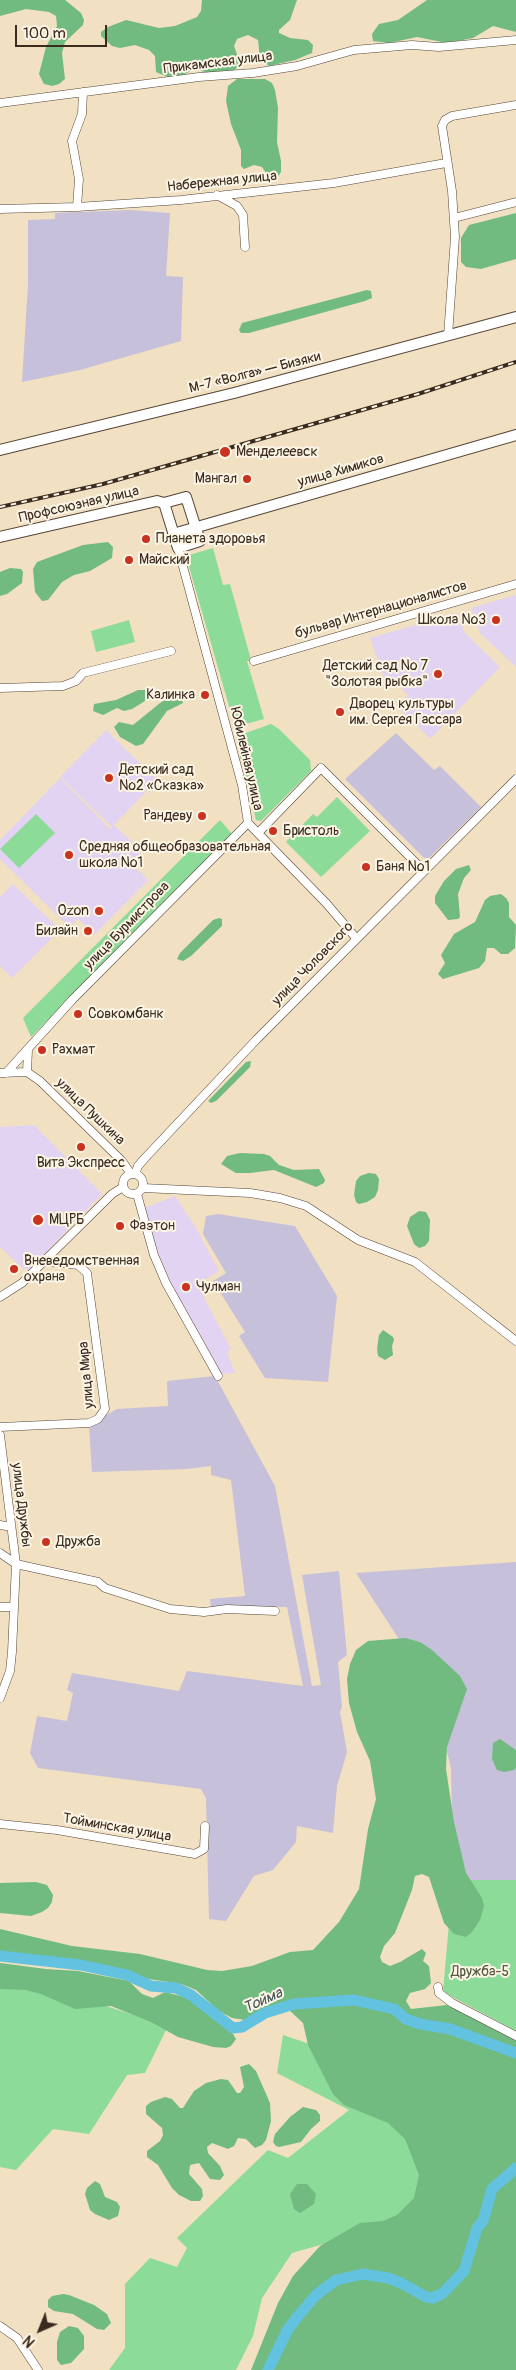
<!DOCTYPE html>
<html>
<head>
<meta charset="utf-8">
<style>
  body { margin:0 }
  #map { position:relative; width:516px; height:2370px; overflow:hidden; background:#f1e0c1; font-family:Pangolin,sans-serif }
  canvas { display:block }
  .north { position:absolute; left:15px; top:2305px; width:50px; height:50px; -webkit-text-stroke:4px #fcf5e5; paint-order:stroke; rotate:224deg; font-size:14px; font-weight:700; line-height:20px; text-align:center; color:#3b2a1e }
  .north::after { content:''; display:block; margin:auto; width:18px; height:22px; background:#3b2a1e; clip-path:polygon(50% 0,100% 100%,50% 72%,0 100%) }
  .scale { position:absolute; left:15px; top:25px; width:92px; height:22px; box-sizing:border-box; border:2px solid #3b2a1e; border-top:0; padding-left:6px; font-size:15px; line-height:18px; white-space:nowrap; color:#3b2a1e; -webkit-text-stroke:4px #fcf5e5; paint-order:stroke }
</style>
</head>
<body>
<div id="map">
<canvas width="516" height="2370"></canvas>
<div class="north">N</div>
<div class="scale">100 m</div>
</div>
<script>
const ctx = document.querySelector('canvas').getContext('2d');
ctx.lineJoin = 'round';
function fillPath(path, color) { ctx.fillStyle = color; ctx.fill(path, 'evenodd'); }
const shape = rows => new Path2D(rows.map(r => 'M' + r).join(''));
function stroke(path, color, width, dash) { ctx.strokeStyle = color; ctx.lineWidth = width; ctx.lineCap = dash ? 'butt' : 'round'; ctx.setLineDash(dash || []); ctx.stroke(path); }
function write(font, color, halo, rows, align = 'center') {
  ctx.font = font + ' Pangolin,sans-serif'; ctx.lineWidth = 4; ctx.setLineDash([]); ctx.textBaseline = 'middle'; ctx.strokeStyle = halo; ctx.fillStyle = color; for (const [text, x, y, turn = 0] of rows) {
    ctx.save(); ctx.translate(x, y); ctx.rotate((+turn || 0) * Math.PI / 180); ctx.textAlign = isNaN(turn) ? turn : align; if (halo) ctx.strokeText(text, 0, 0); ctx.fillText(text, 0, 0); ctx.restore();
  }
}
fillPath(shape([
  [516,595,516,667,480,633,471,608],
  [458,613,464,632,500,667,430,739,398,707,408,695,393,680,385,681,370,638],
  [106,730,157,780,114,825,142,851,131,863,148,880,94,935,78,919,69,927,0,859,0,840,60,778,110,829,112,827,60,777],
  [13,884,57,927,57,933,12,978,0,966,0,897],
  [34,1125,102,1194,29,1270,21,1267,0,1247,0,1127],
  [175,1196,195,1226,219,1271,197,1284,231,1349,227,1352,235,1373,221,1374,174,1290,153,1241,144,1208]
]), '#e3d3f2');
fillPath(shape([
  [130,210,170,213,166,276,183,277,181,341,80,370,22,382,28,284,28,220,55,219,55,213],
  [396,733,434,770,440,766,481,807,429,858,424,858,345,779],
  [218,1214,295,1226,337,1296,328,1382,265,1378,239,1336,245,1332,213,1281,226,1273,203,1234,206,1216],
  [215,1376,275,1486,312,1686,321,1685,302,1575,339,1571,347,1655,338,1662,342,1707,340,1712,347,1752,337,1786,333,1833,297,1826,296,1842,273,1870,254,1876,226,1921,209,1919,206,1798,201,1789,38,1768,30,1753,37,1716,67,1721,73,1693,67,1690,72,1673,179,1691,187,1671,303,1686,287,1607,211,1607,210,1599,245,1596,231,1480,211,1475,211,1466,187,1469,92,1472,89,1425,117,1409,168,1406,167,1381],
  [516,1562,516,1880,464,1880,453,1877,451,1768,432,1690,356,1573]
]), '#c6c0da');
fillPath(shape([
  [213,548,223,585,230,584,251,660,247,661,264,719,235,727,186,556],
  [129,620,135,642,96,652,91,631],
  [271,724,279,729,310,760,311,771,261,821,256,820,236,738,240,735],
  [337,797,370,831,321,877,286,842,313,814,317,817],
  [36,814,55,833,19,868,0,849],
  [220,820,232,834,31,1037,23,1018],
  [453,1877,464,1880,516,1880,516,2031,443,1992],
  [0,1987,78,1997,168,2026,145,2073,127,2075,89,2134,53,2129,16,2170,0,2167],
  [283,2035,448,2091,442,2210,292,2253,262,2298,253,2336,236,2370,109,2370,125,2348,125,2284,150,2258,177,2267,187,2248,177,2238,268,2150,288,2158,349,2110,277,2073]
]), '#8cdb99');
fillPath(shape([
  [0,0,65,0,81,13,84,20,83,25,65,42,62,53,65,79,59,84,52,86,44,84,39,74,46,47,57,26,56,16,49,12,26,9,0,16],
  [202,0,297,0,290,20,279,30,279,33,290,38,308,40,313,45,312,53,295,60,269,66,260,59,258,40,248,35,237,39,234,46,239,60,237,68,234,70,210,74,196,69,178,77,170,78,156,72,155,56,149,50,135,45,120,48,112,46,101,36,101,32,108,27,126,20,159,28,175,26,197,17,201,11],
  [427,0,516,0,516,32,493,26,473,38,447,43,417,37,389,43,373,41,372,34,379,24,398,20],
  [237,79,265,79,272,83,275,90,278,108,277,142,281,161,281,172,277,178,265,177,266,173,262,167,254,165,244,169,241,166,241,150,231,124,226,101,228,86],
  [516,213,516,259,481,269,466,267,461,262,461,238,469,225],
  [367,290,371,291,372,298,365,301,249,333,241,333,239,330,242,323],
  [108,542,113,547,112,558,90,571,74,575,62,582,48,600,42,601,35,592,33,569,37,562,83,545],
  [10,568,21,569,23,572,22,583,7,594,0,596,0,572],
  [138,690,145,690,145,701,132,709,124,711,117,708,103,715,93,711,94,704,116,700],
  [181,696,183,703,167,711,143,744,136,746,120,737,114,727,119,722,133,725,160,703,170,697],
  [244,740,249,744,254,768,251,774,245,771,240,756,241,743],
  [469,865,471,870,464,878,458,894,460,917,458,919,448,920,435,903,435,896,444,881,456,869],
  [501,894,506,898,509,903,509,917,516,925,515,948,508,954,501,954,494,948,487,948,485,961,479,968,443,979,438,974,445,963,441,955,454,934,475,922,485,900,490,896],
  [219,918,222,919,222,926,191,956,183,961,177,959,180,953,213,920],
  [251,1061,250,1067,216,1101,211,1103,208,1101,246,1062],
  [240,1153,264,1154,270,1156,279,1165,294,1170,319,1169,325,1180,324,1183,316,1187,274,1170,250,1173,236,1173,221,1164,227,1156],
  [369,1173,376,1174,379,1179,378,1190,375,1197,367,1202,359,1204,356,1202,354,1195,356,1181,360,1176],
  [419,1211,426,1212,430,1220,429,1241,425,1246,419,1248,414,1244,407,1226,410,1217],
  [383,1330,393,1337,394,1340,392,1346,393,1355,385,1360,378,1356,377,1349,379,1335],
  [405,1638,420,1642,432,1650,460,1676,467,1689,447,1747,446,1769,454,1822,466,1873,482,1898,484,1906,480,1920,472,1932,466,1937,454,1934,444,1923,429,1877,422,1874,415,1876,412,1890,395,1933,384,1946,380,1957,382,1962,390,1966,400,1962,422,1949,426,1953,423,1961,429,1966,431,1983,425,1989,410,1993,406,2001,411,2009,447,2005,516,2039,516,2370,251,2370,278,2303,293,2276,320,2246,360,2223,383,2221,397,2215,414,2198,419,2175,405,2139,388,2123,344,2105,333,2094,308,2045,303,2023,289,2010,252,2021,232,2018,219,2011,196,1990,181,1984,0,1956,0,1929,72,1946,140,1954,207,1970,222,1971,252,1966,290,1952,313,1950,339,1922,359,1889,368,1829,376,1799,370,1761,357,1732,349,1703,347,1679,350,1664,356,1650,368,1641],
  [500,1739,516,1750,516,1768,514,1770,504,1772,497,1770,492,1759,493,1743],
  [36,1882,47,1885,53,1895,52,1902,48,1908,42,1912,31,1916,0,1913,0,1883],
  [0,1963,46,1969,78,1971,129,1981,142,1994,153,1998,165,1992,184,1997,211,2013,233,2034,236,2039,231,2046,226,2048,213,2047,178,2037,151,2022,111,2006,75,2009,41,1994,25,1990,0,1989],
  [249,2064,256,2071,270,2103,271,2121,266,2140,262,2145,255,2148,246,2139,238,2138,234,2146,228,2149,212,2143,207,2147,208,2153,220,2166,224,2175,220,2180,210,2179,199,2163,190,2165,189,2174,202,2189,203,2196,200,2201,191,2201,179,2195,172,2188,158,2165,147,2157,147,2151,160,2141,163,2135,162,2128,146,2114,146,2106,151,2102,165,2097,172,2099,180,2108,183,2108,194,2091,206,2083,221,2079,228,2080,237,2093,240,2093,244,2087,240,2067],
  [303,2107,316,2110,320,2115,320,2121,311,2129,301,2142,279,2147,276,2146,273,2142,275,2134,290,2117],
  [95,2181,100,2184,105,2197,117,2202,120,2207,118,2216,109,2220,95,2214,90,2210,85,2194,87,2188],
  [297,2184,307,2184,316,2194,314,2204,300,2213,294,2209,290,2194],
  [63,2294,69,2295,94,2305,107,2314,111,2323,104,2330,97,2329,73,2314,54,2311,48,2307,48,2300,52,2296],
  [69,2326,78,2328,84,2336,84,2349,71,2363,61,2365,57,2360,57,2342,60,2332]
]), '#71bb81');
stroke(shape([
  [0,1956,81,1965,127,1975,151,1986,176,1988,191,1995,233,2028,242,2027,265,2013,294,2004,354,2000,394,2009,406,2019,420,2024,450,2029,516,2053],
  [268,2370,288,2329,299,2315,316,2295,336,2280,363,2274,388,2278,401,2283,426,2297,433,2298,443,2293,464,2271,477,2228,483,2221,492,2189,516,2168]
]), '#62c2e0', 11);
const minor = shape([
  [0,103,199,77,253,73,297,66,354,50,412,45,439,47,516,40],
  [217,195,237,206,243,215,245,247],
  [77,207,79,179,72,141,82,114,83,92],
  [0,209,77,207,181,200,334,183,446,163],
  [454,218,516,202],
  [448,336,455,237,452,191,442,126,445,120,452,116,516,105],
  [178,548,242,785,248,823,326,903,356,938],
  [254,661,516,584],
  [0,688,63,686,76,681,83,673,171,651],
  [258,833,321,768,423,870],
  [27,1072,40,1081,122,1161,131,1174],
  [27,1072,28,1050],
  [0,1073,27,1072],
  [6,1073,73,999,248,823],
  '123 1184a10 10 0 1 1 20 0a10 10 0 1 1-20 0Z',
  [135,1174,138,1166,145,1158,257,1039,516,779],
  [143,1188,250,1193,280,1198,306,1206,358,1240,415,1262,516,1341],
  [137,1194,154,1255,166,1283,218,1376],
  [0,1297,22,1283,112,1194,123,1187],
  [0,1427,89,1423,98,1419,105,1409,87,1273,78,1265,46,1261],
  [0,1435,16,1564,12,1652,10,1671,0,1698],
  [0,1525,11,1527],
  [0,1553,16,1564,98,1582,105,1588,170,1609,204,1612,227,1609,275,1611],
  [0,1607,13,1607],
  [0,1824,57,1830,195,1854,204,1849,205,1826],
  [438,1987,439,1993,452,2003,516,2036],
  [0,2326,17,2338,38,2370]
]);
const major = shape([
  [0,450,234,393,516,317],
  [186,497,200,541,178,548,164,503,186,497],
  [173,534,516,435],
  [0,537,157,501,164,503]
]);
stroke(minor, '#564536', 9);
stroke(major, '#564536', 12);
stroke(minor, '#fff', 8);
stroke(major, '#fff', 10);
const rail = shape([
  [0,507,103,484,418,394,516,362]
]);
stroke(rail, '#3b2a1e', 4);
stroke(rail, '#fcf5e5', 2, [5.5]);
for (const [x, y, r, color] of [
  [225,452,6,"#c8321e"],
  [247,479,5,"#c8321e"],
  [146,539,5,"#c8321e"],
  [129,560,5,"#c8321e"],
  [496,620,5,"#c8321e"],
  [438,674,5,"#c8321e"],
  [205,695,5,"#c8321e"],
  [340,712,5,"#c8321e"],
  [109,778,5,"#c8321e"],
  [202,816,5,"#c8321e"],
  [273,831,5,"#c8321e"],
  [69,855,5,"#c8321e"],
  [366,867,5,"#c8321e"],
  [99,911,5,"#c8321e"],
  [88,931,5,"#c8321e"],
  [78,1014,5,"#c8321e"],
  [42,1050,5,"#c8321e"],
  [81,1147,5,"#c8321e"],
  [38,1220,6,"#c8321e"],
  [120,1226,5,"#c8321e"],
  [14,1269,5,"#c8321e"],
  [186,1287,5,"#c8321e"],
  [46,1542,5,"#c8321e"]
]) { const dot = new Path2D(); dot.arc(x, y, r, 0, 2 * Math.PI); ctx.fillStyle = color; ctx.fill(dot); stroke(dot, '#fcf5e5', 2); }
write('14px', '#3b2a1e', '#fcf5e5', [
  ["Прикамская улица",218,63,-7],
  ["Набережная улица",222,182,-6],
  ["М-7 «Волга» — Бизяки",255,373,-14],
  ["улица Химиков",341,471,-16],
  ["Профсоюзная улица",79,505,-13],
  ["бульвар Интернационалистов",381,610,-16],
  ["Юбилейная улица",246,759,77],
  ["улица Бурмистрова",127,926,-46],
  ["улица Чоловского",313,964,-46],
  ["улица Пушкина",90,1112,44],
  ["улица Мира",87,1375,-95],
  ["улица Дружбы",21,1505,83],
  ["Тойминская улица",117,1828,10]
]);
write('14px', '#3b2a1e', '#fcf5e5', [
  ["Менделеевск",236,452],
  ["Мангал",237,479,"right"],
  ["Планета здоровья",156,539],
  ["Майский",139,560],
  ["Школа №3",486,620,"right"],
  ["Детский сад № 7",428,666,"right"],
  ["\"Золотая рыбка\"",428,682,"right"],
  ["Калинка",195,695,"right"],
  ["Дворец культуры",350,704],
  ["им. Сергея Гассара",350,720],
  ["Детский сад",119,770],
  ["№2 «Сказка»",119,786],
  ["Рандеву",192,816,"right"],
  ["Бристоль",283,831],
  ["Средняя общеобразовательная",79,847],
  ["школа №1",79,863],
  ["Баня №1",376,867],
  ["Ozon",89,911,"right"],
  ["Билайн",78,931,"right"],
  ["Совкомбанк",88,1014],
  ["Рахмат",52,1050],
  ["Вита Экспресс",81,1163,"center"],
  ["МЦРБ",49,1220],
  ["Фаэтон",130,1226],
  ["Вневедомственная",24,1261],
  ["охрана",24,1277],
  ["Чулман",196,1287],
  ["Дружба",56,1542]
], 'left');
write('14px', '#4f563d', '#fcf5e5', [
  ["Дружба-5",480,1972]
]);
write('italic 15px', '#475858', '#fcf5e5', [
  ["Тойма",263,2001,-24]
]);
</script>
</body>
</html>
